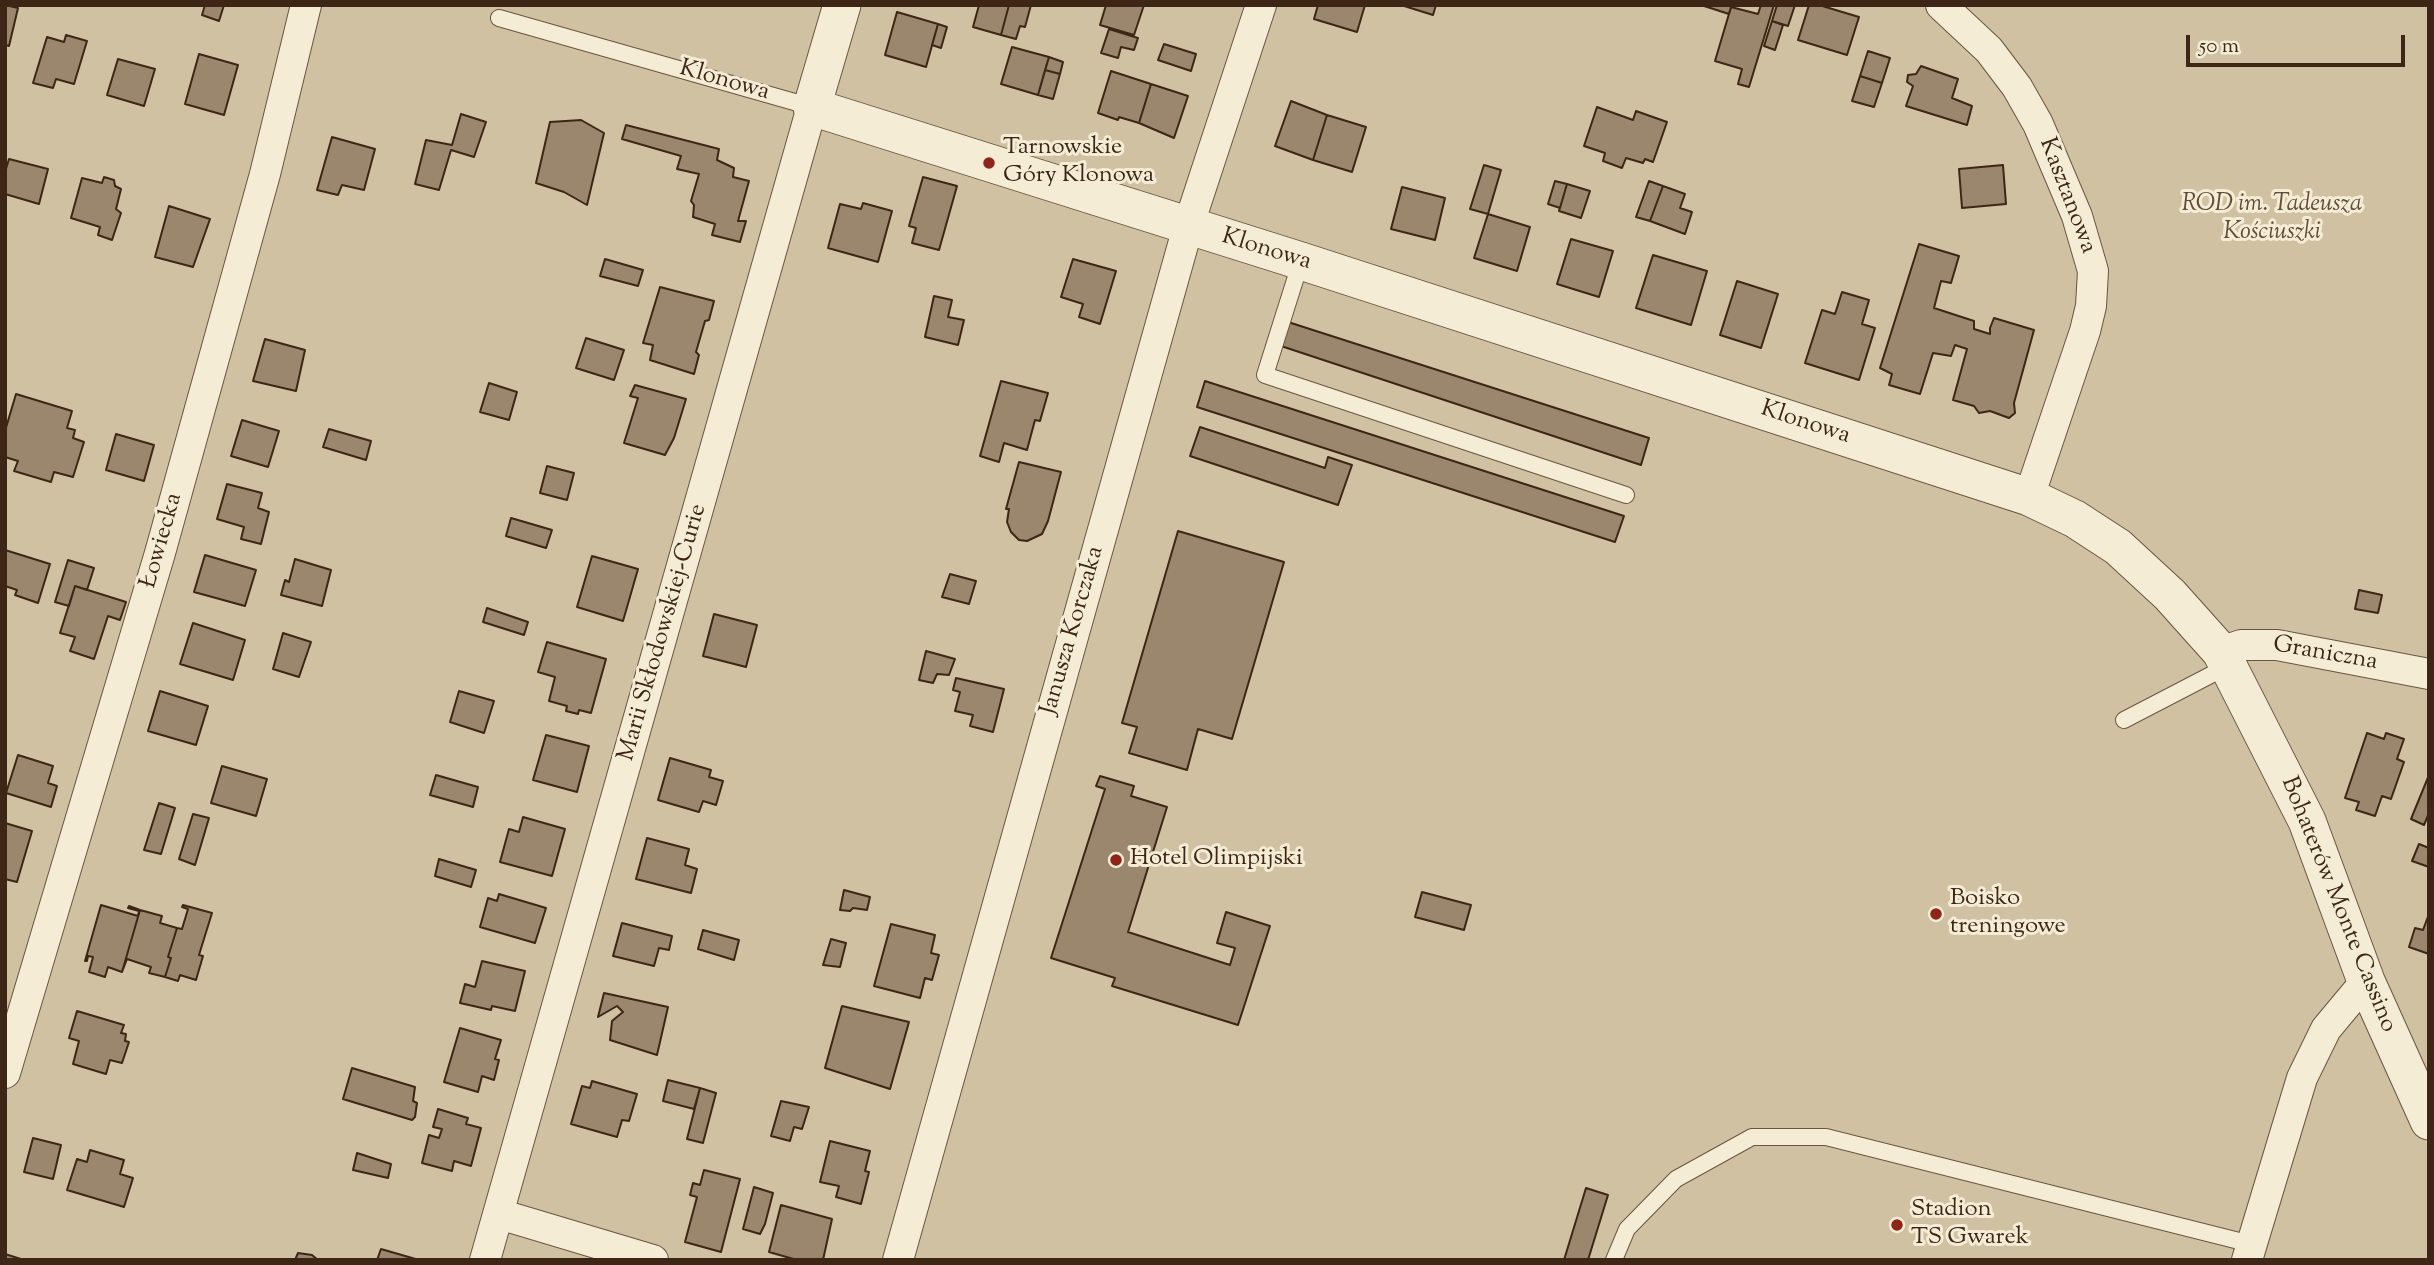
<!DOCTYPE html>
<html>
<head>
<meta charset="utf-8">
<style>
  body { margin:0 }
  #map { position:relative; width:2434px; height:1265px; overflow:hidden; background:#eee1bf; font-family:"Sorts Mill Goudy",serif }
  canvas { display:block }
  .frame { position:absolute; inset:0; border:7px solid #3e2617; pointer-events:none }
  .scale { position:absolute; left:2186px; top:35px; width:219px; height:32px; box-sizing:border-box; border:4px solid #3e2617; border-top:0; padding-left:9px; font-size:21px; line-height:24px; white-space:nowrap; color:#3e2617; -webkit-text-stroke:5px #f4ecd5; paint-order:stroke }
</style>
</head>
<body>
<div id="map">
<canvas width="2434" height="1265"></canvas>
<div class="frame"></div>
<div class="scale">50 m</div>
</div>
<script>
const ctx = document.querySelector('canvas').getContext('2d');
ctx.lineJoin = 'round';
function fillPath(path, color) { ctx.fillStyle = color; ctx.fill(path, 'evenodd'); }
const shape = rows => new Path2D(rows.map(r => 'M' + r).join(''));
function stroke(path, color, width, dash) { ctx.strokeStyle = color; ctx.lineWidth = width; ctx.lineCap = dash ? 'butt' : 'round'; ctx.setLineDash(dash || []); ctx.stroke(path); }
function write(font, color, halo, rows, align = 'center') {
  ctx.font = font + ' "Sorts Mill Goudy",serif'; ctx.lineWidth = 6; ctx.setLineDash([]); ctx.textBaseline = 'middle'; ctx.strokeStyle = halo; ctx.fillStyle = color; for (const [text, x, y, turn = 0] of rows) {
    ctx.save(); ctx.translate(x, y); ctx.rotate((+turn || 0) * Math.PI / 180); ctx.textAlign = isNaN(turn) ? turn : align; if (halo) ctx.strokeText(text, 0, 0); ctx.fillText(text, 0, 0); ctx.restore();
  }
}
fillPath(shape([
  [5,5,2429,5,2429,1260,5,1260]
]), '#d0c1a2');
const building = shape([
  [5,5,18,8,9,46,5,45,5,5],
  [205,5,224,5,219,21,202,15,205,5],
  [979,5,1009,5,1001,35,973,27,979,5],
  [1009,5,1031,5,1025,27,1020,26,1016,39,1001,35,1009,5],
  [1106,5,1144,5,1134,35,1100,25,1106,5],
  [1318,5,1365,5,1357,32,1314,19,1318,5],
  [1401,5,1436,5,1433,15,1401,5],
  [1701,5,1732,5,1729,14,1701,5],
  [1761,5,1774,5,1749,87,1738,84,1742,69,1715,61,1731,7,1758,14,1761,5],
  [1777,5,1795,5,1788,26,1772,21,1777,5],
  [1809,5,1819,5,1859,17,1847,55,1798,40,1809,5],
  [897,12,938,24,926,67,885,55,897,12],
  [1772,21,1783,25,1775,50,1764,46,1772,21],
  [938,24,947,27,941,48,932,45,938,24],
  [1109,29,1138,38,1134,50,1121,47,1118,58,1101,53,1109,29],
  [66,35,87,41,74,84,56,79,53,88,33,83,47,37,64,42,66,35],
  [1164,44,1196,54,1191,71,1158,60,1164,44],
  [1012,47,1049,57,1038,95,1001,84,1012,47],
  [1868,51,1890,58,1882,83,1860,76,1868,51],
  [199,54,238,65,224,115,185,104,199,54],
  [1049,57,1063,62,1060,74,1045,70,1049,57],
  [118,59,155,69,144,106,107,95,118,59],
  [1921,66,1958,79,1952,98,1972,106,1967,125,1906,106,1913,86,1907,82,1908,75,1916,74,1921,66],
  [1045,70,1060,74,1053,99,1038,95,1045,70],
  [1111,71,1151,84,1139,123,1119,117,1118,120,1098,113,1111,71],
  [1860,76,1882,83,1874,107,1852,101,1860,76],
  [1151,84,1188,96,1174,138,1139,123,1151,84],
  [1291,101,1327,115,1313,160,1275,146,1291,101],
  [1597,107,1633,120,1636,111,1667,122,1653,162,1645,159,1643,163,1626,158,1622,168,1603,161,1605,153,1584,146,1597,107],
  [461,114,486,122,474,157,451,150,439,190,415,184,426,140,452,145,461,114],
  [1327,115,1366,127,1352,172,1313,160,1327,115],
  [581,120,604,133,587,205,564,192,536,183,550,122,581,120],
  [626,125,719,149,717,160,734,168,733,177,749,181,738,221,746,221,740,242,712,235,715,224,693,217,694,205,691,201,699,174,677,169,681,156,622,139,626,125],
  [332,137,375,149,364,190,342,185,338,195,317,190,332,137],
  [9,159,48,169,39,204,5,194,5,172,9,159],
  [1484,165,1501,170,1488,214,1470,209,1484,165],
  [2003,165,2006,204,1962,208,1959,169,2003,165],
  [104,177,114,180,115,186,121,189,116,209,121,213,112,240,98,235,100,227,71,218,82,178,102,183,104,177],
  [923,177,957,186,939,250,912,243,916,228,909,226,923,177],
  [1555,181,1567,184,1560,208,1548,204,1555,181],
  [1649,181,1663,186,1650,221,1636,217,1649,181],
  [1567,184,1590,191,1581,218,1559,211,1567,184],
  [1663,186,1685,194,1680,208,1692,212,1685,234,1650,221,1663,186],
  [1402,187,1445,198,1435,240,1391,229,1402,187],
  [863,203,892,211,878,262,828,248,840,204,861,209,863,203],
  [169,206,210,219,193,267,155,257,169,206],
  [1488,214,1530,227,1517,271,1474,258,1488,214],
  [1571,239,1613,251,1599,297,1557,284,1571,239],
  [1919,244,1959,256,1951,283,1941,281,1934,308,1974,321,1974,329,1990,334,1990,328,1994,318,2034,330,2014,403,2015,413,2009,418,1990,411,1979,413,1974,406,1953,400,1967,349,1955,345,1951,356,1933,353,1920,394,1889,385,1892,374,1880,368,1919,244],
  [1653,255,1707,271,1691,325,1636,308,1653,255],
  [605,259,643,270,638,286,600,276,605,259],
  [1073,259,1116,271,1100,324,1079,317,1083,304,1061,297,1073,259],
  [1737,281,1778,294,1761,348,1720,335,1737,281],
  [660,287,714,301,709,320,705,321,696,352,699,355,694,374,650,360,653,345,643,343,660,287],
  [1842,292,1869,300,1862,324,1875,328,1859,380,1805,363,1822,310,1835,314,1842,292],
  [934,296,952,300,948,317,964,320,958,345,925,337,934,296],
  [1288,322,1649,438,1641,465,1281,346,1288,322],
  [586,338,624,350,614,380,576,368,586,338],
  [265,339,305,350,296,391,253,381,265,339],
  [1001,381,1048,393,1040,421,1035,420,1027,450,1004,443,999,462,980,456,1001,381],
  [1205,381,1624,516,1615,542,1197,407,1205,381],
  [489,383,517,392,509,420,480,412,489,383],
  [635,385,686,399,674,438,665,455,624,443,638,398,630,396,635,385],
  [16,394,72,411,67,428,75,430,73,438,84,442,73,477,54,472,51,482,14,471,18,461,5,457,5,431,16,394],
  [242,420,279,431,268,467,231,456,242,420],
  [1200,427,1325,468,1328,457,1352,465,1338,505,1190,456,1200,427],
  [329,429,371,441,366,460,323,447,329,429],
  [116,434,154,445,144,481,106,470,116,434],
  [1019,462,1061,472,1048,521,1042,534,1027,541,1019,540,1011,532,1007,522,1009,509,1006,509,1019,462],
  [547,466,574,473,567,500,540,493,547,466],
  [227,484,262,493,258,508,269,512,261,544,241,539,244,527,217,519,227,484],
  [511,518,552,530,546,548,506,536,511,518],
  [1178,531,1284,562,1232,739,1198,729,1187,770,1129,753,1137,727,1122,723,1178,531],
  [5,550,50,564,38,603,15,595,17,590,5,586,5,550],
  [205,555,256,570,245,606,194,592,205,555],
  [592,556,638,569,623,621,577,607,592,556],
  [295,559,331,570,322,606,281,595,285,580,289,582,295,559],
  [68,560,94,568,87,590,75,586,69,606,55,602,68,560],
  [950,574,976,581,969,604,942,597,950,574],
  [75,586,126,602,120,620,108,616,94,659,70,651,75,637,60,633,75,586],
  [2359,590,2382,595,2378,613,2355,609,2359,590],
  [487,608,528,622,524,635,483,622,487,608],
  [714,614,757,625,746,667,703,656,714,614],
  [193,623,245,640,233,680,180,664,193,623],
  [283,633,311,642,299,677,273,669,283,633],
  [547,642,606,659,591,713,579,710,578,714,566,711,567,706,549,701,555,677,538,672,547,642],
  [926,651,955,659,949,675,937,674,933,683,919,680,926,651],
  [956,678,1004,689,993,732,970,726,973,715,955,711,960,692,953,690,956,678],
  [160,691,208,706,196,745,148,731,160,691],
  [459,691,494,701,484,733,450,722,459,691],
  [2367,733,2384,739,2386,733,2404,739,2397,759,2404,762,2391,799,2382,796,2375,816,2356,810,2359,802,2345,798,2367,733],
  [546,735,589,746,577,792,533,780,546,735],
  [18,755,53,766,48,783,57,786,51,807,6,793,18,755],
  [670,758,711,770,709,777,723,781,716,805,703,801,699,812,658,800,670,758],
  [222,766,267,779,256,816,211,803,222,766],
  [436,775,478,787,473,807,430,795,436,775],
  [2429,775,2429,813,2424,825,2411,819,2429,775],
  [1100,776,1134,786,1131,796,1167,807,1128,932,1230,965,1235,948,1217,943,1226,912,1270,926,1238,1025,1112,986,1115,978,1051,958,1105,789,1096,786,1100,776],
  [159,803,175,808,161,854,144,850,159,803],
  [193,814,209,818,195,865,179,859,193,814],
  [523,817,565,829,552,876,500,862,509,829,519,832,523,817],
  [5,823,32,831,17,882,5,879,5,823],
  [647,838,689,849,685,865,697,869,691,893,636,879,647,838],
  [2419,844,2429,848,2429,867,2412,861,2419,844],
  [439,859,476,870,471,887,435,876,439,859],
  [844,890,870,897,867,910,853,908,850,911,840,910,844,890],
  [1422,892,1471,905,1464,930,1415,917,1422,892],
  [499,894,546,908,535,943,480,927,488,898,497,901,499,894],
  [101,905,138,916,139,911,128,908,129,906,140,910,122,972,108,967,105,977,89,972,93,957,88,956,87,961,85,961,101,905],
  [183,905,212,913,199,955,203,956,196,980,180,975,178,981,165,977,171,958,168,957,177,928,182,929,188,909,182,907,183,905],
  [140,910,162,916,160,923,177,928,168,957,171,958,165,977,149,973,151,967,127,959,122,972,140,910],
  [2429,914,2429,954,2409,947,2415,928,2423,930,2429,914],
  [622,923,672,936,669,950,659,948,654,966,613,956,622,923],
  [891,924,935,935,931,953,939,955,932,980,925,978,920,998,874,986,891,924],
  [703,930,739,940,734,960,698,949,703,930],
  [831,939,846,943,840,967,823,965,831,939],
  [482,961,525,971,515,1011,492,1006,491,1010,460,1003,465,984,475,987,482,961],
  [604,993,668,1007,657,1055,610,1040,612,1021,623,1012,617,1006,598,1017,604,993],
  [842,1006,909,1022,890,1089,825,1068,842,1006],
  [77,1011,124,1025,121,1033,126,1034,125,1041,129,1042,122,1063,110,1060,106,1074,73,1064,79,1041,69,1038,77,1011],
  [460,1028,501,1040,495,1059,499,1060,494,1080,482,1076,478,1092,444,1082,460,1028],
  [352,1068,415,1087,413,1101,417,1103,415,1117,412,1120,343,1099,352,1068],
  [668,1080,700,1088,694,1109,663,1101,668,1080],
  [592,1081,637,1094,629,1121,622,1120,617,1137,571,1124,582,1086,590,1088,592,1081],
  [700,1088,716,1093,703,1143,687,1139,700,1088],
  [781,1101,809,1107,802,1129,794,1127,790,1141,771,1136,781,1101],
  [438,1109,468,1118,466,1124,481,1128,471,1166,454,1161,452,1171,422,1163,429,1135,439,1138,442,1129,433,1127,438,1109],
  [33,1138,61,1145,53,1179,24,1172,33,1138],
  [830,1141,870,1151,865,1171,869,1172,861,1204,836,1197,839,1186,820,1182,830,1141],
  [90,1150,124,1160,120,1174,133,1178,124,1207,67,1190,77,1159,87,1162,90,1150],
  [357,1153,391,1164,388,1178,353,1170,357,1153],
  [704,1170,740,1179,721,1252,685,1242,697,1197,690,1195,693,1183,700,1185,704,1170],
  [754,1187,773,1193,765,1224,760,1234,743,1229,754,1187],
  [1586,1188,1608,1195,1588,1260,1564,1260,1586,1188],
  [781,1205,832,1219,823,1260,797,1260,769,1252,781,1205],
  [381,1249,419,1260,377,1260,381,1249],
  [298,1253,312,1255,318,1260,295,1260,298,1253],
  [5,1254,24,1260,5,1260,5,1254]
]);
fillPath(building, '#9a876e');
stroke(building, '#3e2617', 2);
const service = shape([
  [499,18,812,107],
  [1301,261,1265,375,1626,495],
  [2124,720,2228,666],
  [1614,1260,1627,1229,1676,1179,1752,1137,1826,1137,2251,1244]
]);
const minor = shape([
  [1941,5,1989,50,2017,87,2038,124,2077,216,2093,271,2091,306,2085,331,2029,497],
  [2221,652,2241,645,2277,645,2429,674],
  [5,1073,160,553,265,174,306,5],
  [499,1214,653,1260],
  [485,1260,812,107],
  [898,1260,1188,227,1261,5],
  [2247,1260,2302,1078,2326,1029,2366,981]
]);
const tertiary = shape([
  [842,5,812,107,1301,261,2029,497,2075,519,2118,547,2170,595,2221,652,2307,821,2366,981,2429,1121]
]);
stroke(service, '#6a5541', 18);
stroke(minor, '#6a5541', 32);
stroke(tertiary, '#6a5541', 39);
stroke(service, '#f4ecd5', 16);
stroke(minor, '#f4ecd5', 30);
stroke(tertiary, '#f4ecd5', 37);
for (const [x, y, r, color] of [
  [989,163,7,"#8f2418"],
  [1116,860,7,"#8f2418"],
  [1936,914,7,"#8f2418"],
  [1897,1225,7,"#8f2418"]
]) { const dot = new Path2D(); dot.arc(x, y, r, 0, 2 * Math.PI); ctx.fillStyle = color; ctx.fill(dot); stroke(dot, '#f4ecd5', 2.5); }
write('24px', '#3e2617', '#f4ecd5', [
  ["Klonowa",724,82,16],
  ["Kasztanowa",2066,196,69],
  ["Klonowa",1266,251,17],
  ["Klonowa",1805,424,18],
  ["Łowiecka",163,541,-74],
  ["Janusza Korczaka",1074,631,-74],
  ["Marii Skłodowskiej-Curie",664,633,-74],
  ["Graniczna",2325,655,10],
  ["Bohaterów Monte Cassino",2337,905,68]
]);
write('24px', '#3e2617', '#f4ecd5', [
  ["Tarnowskie",1003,149],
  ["Góry Klonowa",1003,177],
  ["Hotel Olimpijski",1130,860],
  ["Boisko",1950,900],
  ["treningowe",1950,928],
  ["Stadion",1911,1211],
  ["TS Gwarek",1911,1239]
], 'left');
write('italic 24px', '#624d3a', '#f4ecd5', [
  ["ROD im. Tadeusza",2272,206],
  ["Kościuszki",2272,234]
]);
</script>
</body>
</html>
